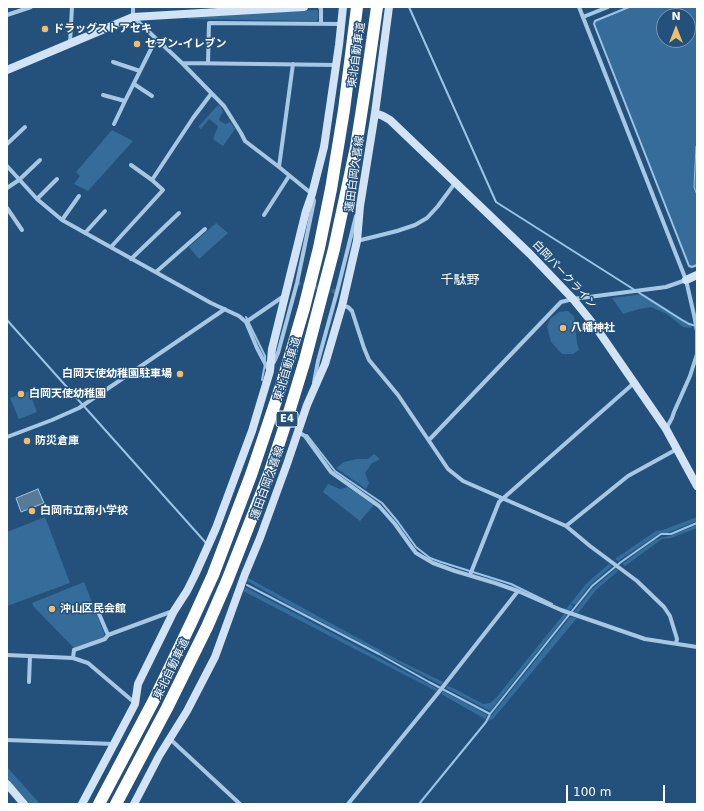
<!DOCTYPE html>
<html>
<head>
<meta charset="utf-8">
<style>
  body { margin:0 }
  #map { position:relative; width:704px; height:811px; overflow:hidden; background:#23517c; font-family:"DejaVu Sans",sans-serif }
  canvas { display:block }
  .frame { position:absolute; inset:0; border:8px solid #fff; pointer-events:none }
  .north { position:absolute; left:656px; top:8px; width:40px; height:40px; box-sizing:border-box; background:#23517c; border:1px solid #7b97b0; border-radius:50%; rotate:0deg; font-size:11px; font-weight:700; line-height:16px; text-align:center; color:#fff }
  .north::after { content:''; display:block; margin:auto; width:14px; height:18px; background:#f0be6a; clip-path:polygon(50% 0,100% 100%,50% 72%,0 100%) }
  .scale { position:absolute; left:566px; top:785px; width:99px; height:18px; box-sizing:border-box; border:2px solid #fff; border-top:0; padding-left:5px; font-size:12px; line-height:14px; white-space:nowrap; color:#fff; -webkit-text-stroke:3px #23517c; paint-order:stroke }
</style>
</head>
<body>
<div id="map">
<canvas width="704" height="811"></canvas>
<div class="frame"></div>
<div class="north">N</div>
<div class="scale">100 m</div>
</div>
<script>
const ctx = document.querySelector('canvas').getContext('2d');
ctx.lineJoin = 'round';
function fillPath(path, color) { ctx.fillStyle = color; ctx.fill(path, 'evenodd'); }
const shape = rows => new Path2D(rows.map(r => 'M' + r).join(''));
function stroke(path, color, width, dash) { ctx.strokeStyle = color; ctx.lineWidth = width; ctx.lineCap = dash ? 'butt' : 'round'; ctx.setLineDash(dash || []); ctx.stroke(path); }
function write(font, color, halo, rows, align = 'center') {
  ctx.font = font + ' "DejaVu Sans","Noto Sans JP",sans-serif'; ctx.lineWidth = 3; ctx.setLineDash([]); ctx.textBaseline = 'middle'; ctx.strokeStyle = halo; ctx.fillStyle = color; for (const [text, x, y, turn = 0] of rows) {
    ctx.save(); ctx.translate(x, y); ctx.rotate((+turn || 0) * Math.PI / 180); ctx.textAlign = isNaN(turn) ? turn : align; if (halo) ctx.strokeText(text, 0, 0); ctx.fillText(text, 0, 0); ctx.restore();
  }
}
fillPath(shape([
  [627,7,697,7,697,266,692,268,689,267,593,23,594,20],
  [664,16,688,16,688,40,664,40],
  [318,10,318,19,316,21,188,19,186,16],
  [218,105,221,107,223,112,220,117,219,120,225,124,230,122,235,129,223,146,213,139,218,126,209,119,201,129,198,127],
  [112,130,133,141,88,191,74,184,80,176,76,172],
  [216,223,228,233,199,259,189,247],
  [644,294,683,319,691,323,692,328,683,327,667,314,651,307,639,309,623,314,612,298],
  [568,311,574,316,577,343,579,350,573,354,562,354,551,342,547,327,550,319,559,312],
  [29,391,37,412,19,419,10,398],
  [374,454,380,459,371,464,365,473,369,483,366,489,336,468,344,462,357,459,368,459],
  [328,484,340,489,348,487,374,505,360,521,323,492],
  [45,517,70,583,7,606,7,532],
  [697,517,697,521,667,533,660,533,618,561,615,559,656,531,663,530],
  [697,525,697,528,671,538,662,539,625,566,622,564,655,540,663,537,670,536],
  [609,564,612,566,590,585,575,605,572,603,571,605,573,606,570,610,566,609,586,584],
  [616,569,618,571,596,590,578,613,574,612,593,588],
  [248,578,400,661,443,682,441,685,302,612,247,581],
  [84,582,104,633,104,637,74,648,34,607,32,603],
  [245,587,285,608,438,689,436,691,243,591],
  [564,614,567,615,490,711,446,688,447,686,451,687,483,704,490,703,496,698],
  [570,617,577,618,493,719,488,721,490,716,491,716],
  [443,691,488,715,485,719,441,694],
  [7,767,40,804,29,804,7,779]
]), '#366c9a');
const water = shape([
  [697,145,697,195,694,187,696,146,697,145],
  [38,489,44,503,21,512,16,498,38,489]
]);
fillPath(water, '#587a99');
stroke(water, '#9bc4e6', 1);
stroke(shape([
  [409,7,496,202,682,320,689,324,696,326],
  [629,7,595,21,594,24,689,266,692,267,697,265],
  [246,317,265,356,265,360],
  [7,320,206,543],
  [262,380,265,364],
  [307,435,335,471,382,503,398,522,416,547,430,558,441,562,511,584,552,604],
  [247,585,379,654,429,682,490,714,592,586,621,562,661,534,671,534,697,523],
  [419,804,486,722,490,714]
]), '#9bc4e6', 2);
stroke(shape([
  [297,283,337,292]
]), '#446b90', 4, [4, 2]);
stroke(shape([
  [133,7,133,17,182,63,224,106,241,133,245,141,279,167,312,194,314,201,297,283,278,353,274,362],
  [320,7,321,9,321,24],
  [579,7,686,280,694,315,697,331,697,354,690,376,674,412,672,418,666,429],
  [7,15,31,7],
  [583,17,608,7],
  [70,43,72,7],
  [113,62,140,71],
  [182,63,336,65],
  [208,63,209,23,341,24],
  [134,84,152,96],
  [103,95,125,101],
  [114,124,125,101,156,39],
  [7,144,25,127],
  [131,165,152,180],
  [7,166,37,199,62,220,211,303,239,316,246,322,257,348,268,369],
  [279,167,293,64],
  [7,188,19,180,40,160],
  [37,199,57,179],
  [7,208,22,230],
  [264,215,289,176],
  [62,220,79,196],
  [85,233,105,211],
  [357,241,397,231,415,225,427,218,438,206,455,183],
  [111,247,163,190,152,180,193,118,211,94],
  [131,259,179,213],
  [156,272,205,229],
  [342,306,348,307,352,311,364,348,369,360,398,395,448,469,463,481,566,526,590,546,637,581,664,607,670,616,677,639,676,643],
  [246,322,284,296],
  [314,382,318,361,337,292,356,216],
  [298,432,305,436,331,472,379,506,395,524,410,545,416,553,433,563,455,571,495,583,518,591,561,610,645,639,697,647],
  [7,437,52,420,79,408,119,381,225,309],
  [429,440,561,302,573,299,666,287,686,280],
  [566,526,628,476,677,449],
  [470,575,499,502,634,383],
  [97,609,108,635],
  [7,655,73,658,88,663,135,703],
  [73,658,74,650,105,639,108,635,173,611],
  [29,682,30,656],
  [170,739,240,804],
  [7,740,114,744],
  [348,804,438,693,518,591]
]), '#a7c8e5', 4);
stroke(shape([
  [7,70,133,17,304,7],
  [375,113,383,116,390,120,530,254,573,299,595,326,666,429,697,486],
  [686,280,697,275],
  [7,784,24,804],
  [82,804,114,744,135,704,138,684,174,611,187,591,195,575,216,528,252,431,270,371,272,349,306,211,312,194,324,147,339,45,343,7],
  [134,804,159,756,187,711,215,657,245,574,260,538,287,464,307,405,325,364,342,306,357,241,360,206,375,113,389,7]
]), '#d1e3f5', 8);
stroke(shape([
  [99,804,154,700,192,621,213,575,251,475,282,383,304,308,319,248,331,189,344,110,357,7],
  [116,804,167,708,207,627,227,581,269,474,287,419,305,360,334,249,356,147,367,77,377,7]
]), '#fff', 12);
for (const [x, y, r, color] of [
  [45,29,4,"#f0be6a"],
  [137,44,4,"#f0be6a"],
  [563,328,4,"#f0be6a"],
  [180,374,4,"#f0be6a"],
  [21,394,4,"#f0be6a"],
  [27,441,4,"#f0be6a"],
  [32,511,4,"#f0be6a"],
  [52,609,4,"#f0be6a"]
]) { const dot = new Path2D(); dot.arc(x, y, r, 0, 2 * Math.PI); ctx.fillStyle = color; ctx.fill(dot); stroke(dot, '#23517c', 1.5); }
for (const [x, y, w] of [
  [287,419,22]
]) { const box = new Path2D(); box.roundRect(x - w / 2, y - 8, w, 16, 3); ctx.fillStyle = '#23517c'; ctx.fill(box); stroke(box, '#fff', 1); }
write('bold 10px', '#fff', null, [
  ["E4",287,419]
]);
write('bold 11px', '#fff', '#23517c', [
  ["ドラッグストアセキ",53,29],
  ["セブン-イレブン",145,44],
  ["八幡神社",571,328],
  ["白岡天使幼稚園駐車場",172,374,"right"],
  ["白岡天使幼稚園",29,394],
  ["防災倉庫",35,441],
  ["白岡市立南小学校",40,511],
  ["沖山区民会館",60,609]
], 'left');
write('11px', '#fff', '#23517c', [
  ["東北自動車道",357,55,-82],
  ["蓮田白岡久喜線",355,174,-82],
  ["白岡パークライン",564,275,47],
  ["東北自動車道",288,369,-73],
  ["蓮田白岡久喜線",268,483,-70],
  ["東北自動車道",172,669,-64]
]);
write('13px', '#fff', '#23517c', [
  ["千駄野",460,281]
]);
</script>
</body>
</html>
